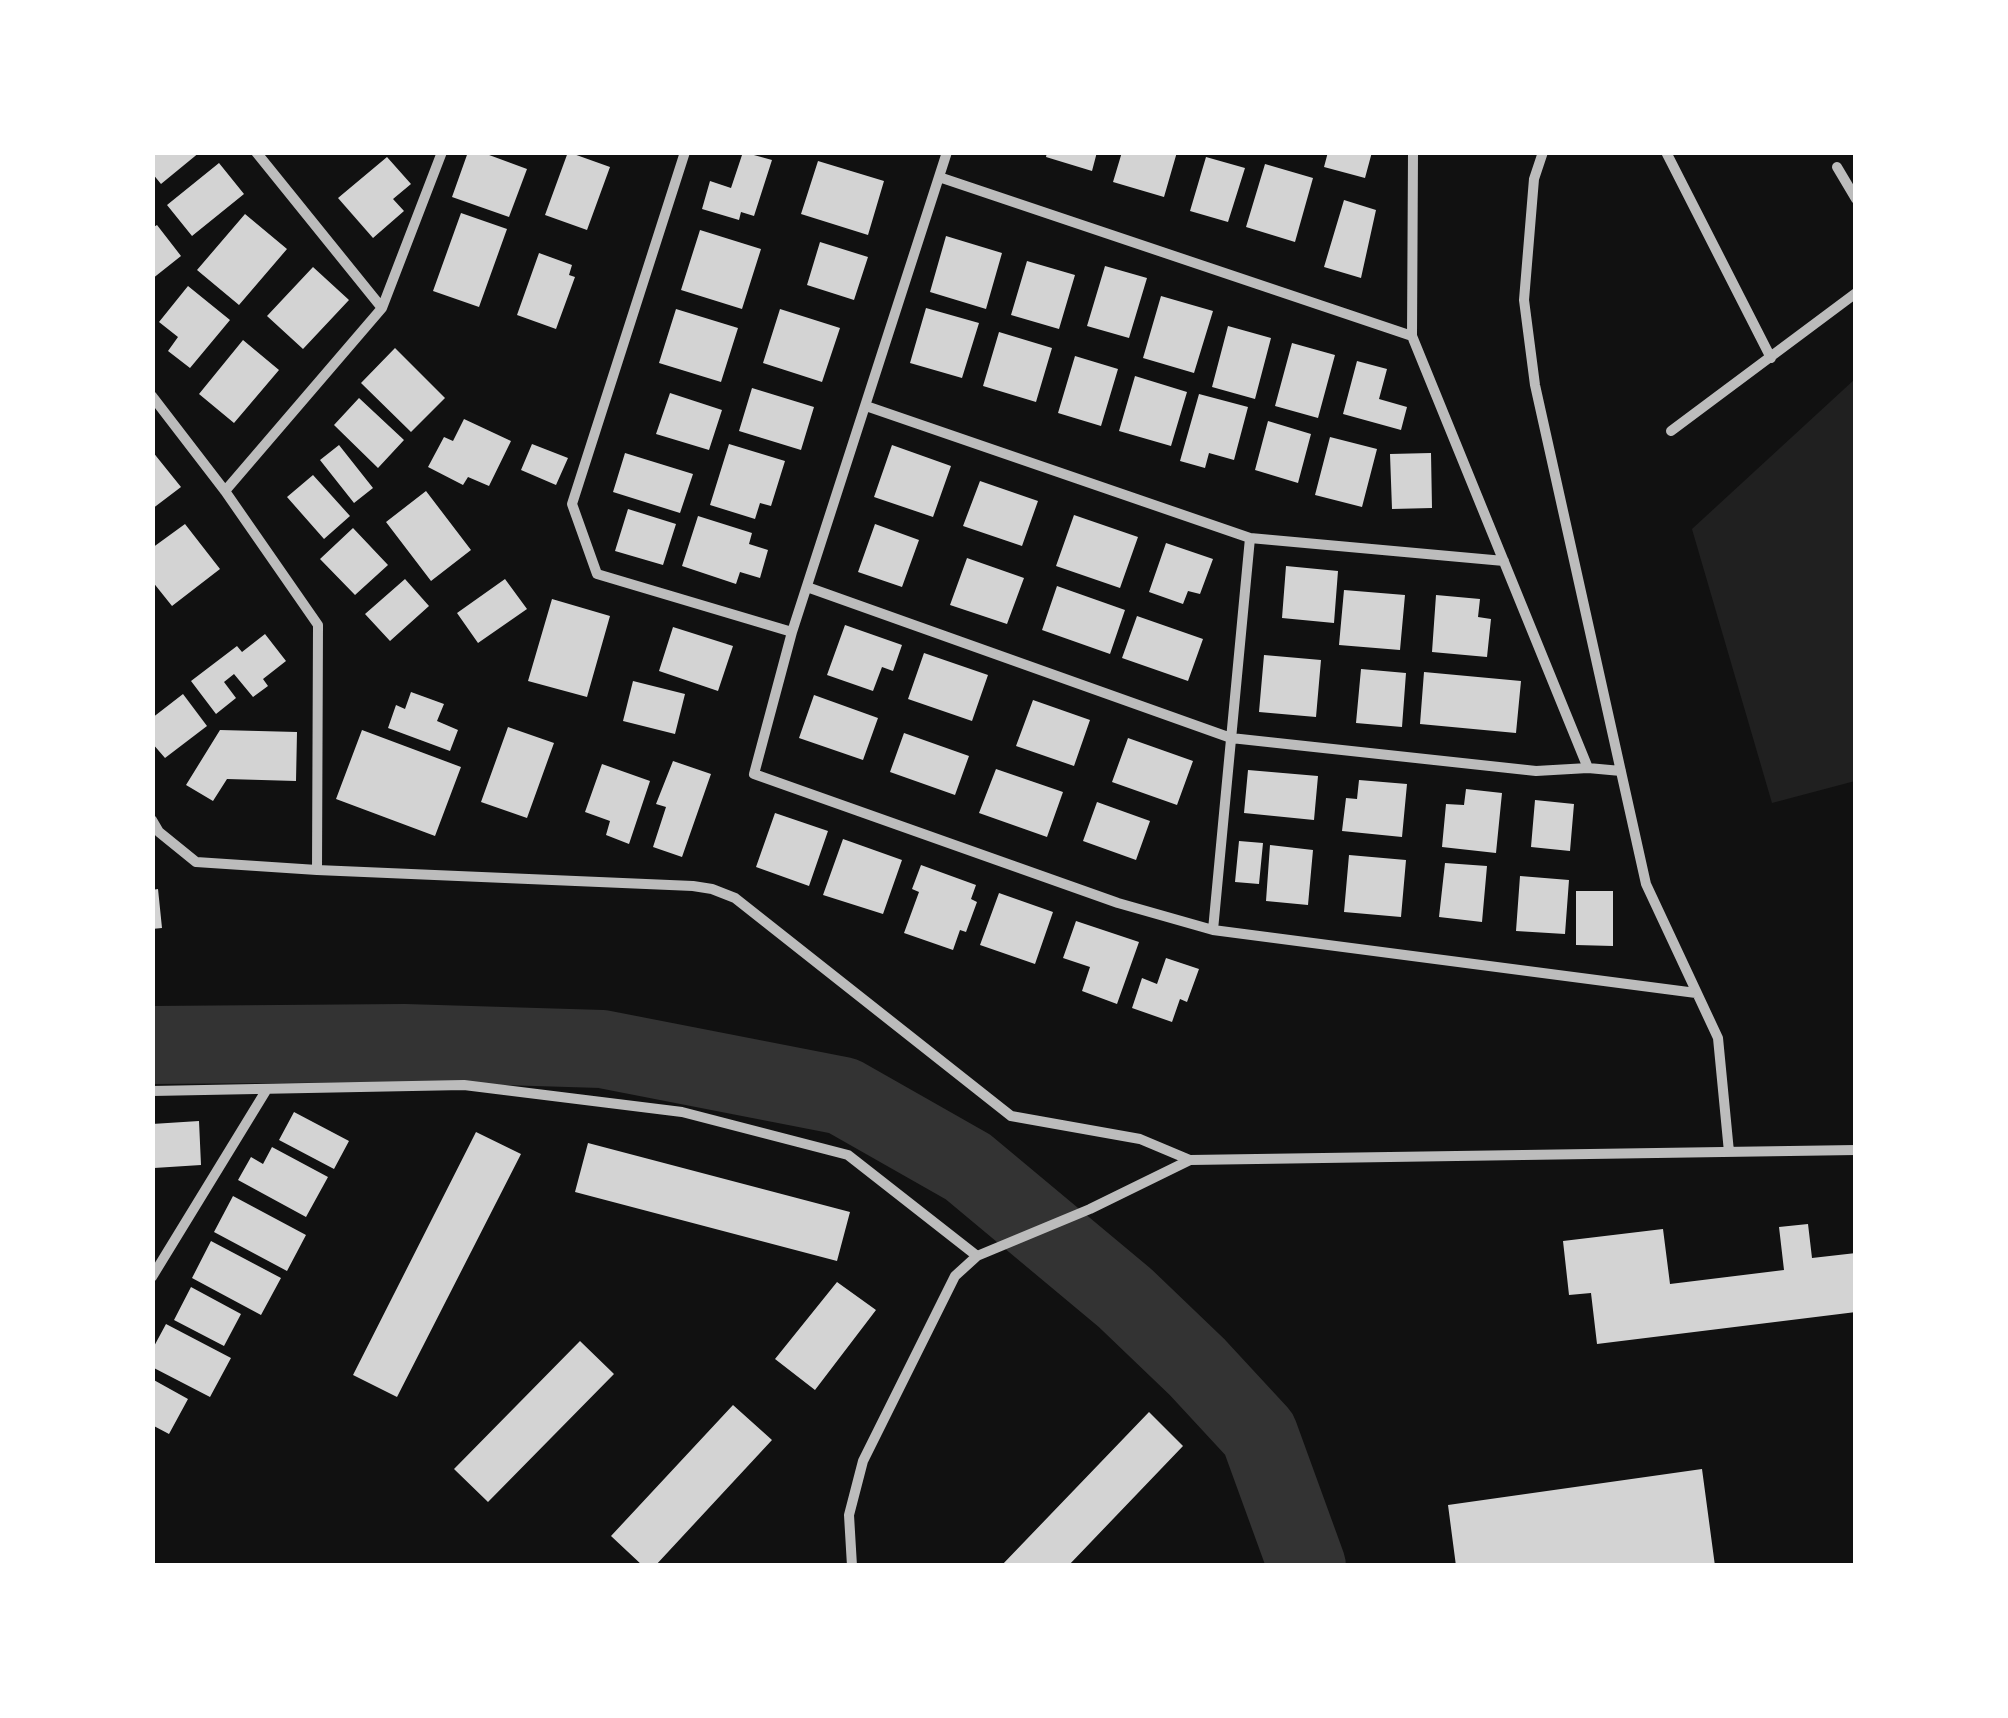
<!DOCTYPE html>
<html>
<head>
<meta charset="utf-8">
<style>
  body { margin:0 }
  #map { position:relative; width:2008px; height:1718px; overflow:hidden; background:#111; font-family:"DM Sans",sans-serif }
  canvas { display:block }
  .frame { position:absolute; inset:0; border:155px solid #fff; pointer-events:none }
</style>
</head>
<body>
<div id="map">
<canvas width="2008" height="1718"></canvas>
<div class="frame"></div>
</div>
<script>
const ctx = document.querySelector('canvas').getContext('2d');
ctx.lineJoin = 'round';
function fillPath(path, color) { ctx.fillStyle = color; ctx.fill(path, 'evenodd'); }
const shape = rows => new Path2D(rows.map(r => 'M' + r).join(''));
function stroke(path, color, width, dash) { ctx.strokeStyle = color; ctx.lineWidth = width; ctx.lineCap = dash ? 'butt' : 'round'; ctx.setLineDash(dash || []); ctx.stroke(path); }
fillPath(shape([
  [1855,379,1855,781,1772,803,1692,529]
]), '#202020');
stroke(shape([
  [152,1045,404,1043,602,1049,843,1096,968,1167,1125,1298,1197,1367,1259,1434,1307,1566]
]), '#333', 78);
fillPath(shape([
  [152,152,200,152,161,184,152,173],
  [468,152,481,152,527,169,509,217,452,197],
  [568,152,610,167,587,230,545,215],
  [743,152,772,160,754,216,741,212,739,220,702,209,710,181,731,188],
  [1047,152,1097,152,1092,171,1046,157],
  [1122,152,1177,152,1164,197,1113,182],
  [1328,152,1372,152,1365,178,1324,167],
  [387,157,411,184,393,199,404,211,373,238,338,198],
  [1206,157,1245,168,1228,222,1190,211],
  [818,161,884,181,868,235,801,214],
  [219,163,244,194,192,236,167,205],
  [1265,164,1313,178,1295,242,1246,227],
  [1344,200,1376,210,1361,278,1324,267],
  [461,213,507,229,479,307,433,291],
  [245,214,287,249,239,305,197,270],
  [157,225,181,256,152,279,152,228],
  [700,230,761,249,742,309,681,290],
  [946,236,1002,253,986,309,930,292],
  [820,242,868,257,854,300,807,285],
  [539,253,572,265,569,275,575,277,556,329,517,315],
  [1027,261,1075,275,1059,329,1011,315],
  [1105,266,1147,278,1129,338,1087,326],
  [313,267,349,300,303,349,267,316],
  [188,286,230,320,190,368,168,351,178,337,159,322],
  [1161,296,1213,311,1194,373,1143,358],
  [926,308,979,323,962,378,910,363],
  [676,309,738,328,721,382,659,363],
  [780,309,840,328,822,382,763,363],
  [1228,326,1271,338,1255,399,1212,387],
  [999,332,1052,348,1036,402,983,386],
  [243,340,279,370,234,423,199,394],
  [1292,343,1335,355,1318,418,1275,406],
  [395,348,445,398,411,432,361,383],
  [1075,356,1118,369,1101,426,1058,413],
  [1357,361,1387,369,1379,399,1407,407,1401,430,1343,414],
  [1135,376,1187,392,1171,446,1119,431],
  [752,388,814,407,801,450,739,431],
  [670,393,722,410,709,450,656,434],
  [1199,394,1248,407,1234,460,1209,453,1205,468,1180,461],
  [359,398,404,440,378,468,334,425],
  [464,419,511,441,489,486,468,477,463,485,428,467,444,437,453,441],
  [1268,421,1311,434,1298,483,1255,470],
  [1330,437,1377,449,1362,507,1315,495],
  [532,444,568,458,556,485,521,470],
  [729,444,785,461,771,506,760,503,755,519,710,505],
  [339,445,373,488,354,503,320,460],
  [892,445,951,466,933,517,874,497],
  [152,451,181,487,152,509],
  [625,453,693,474,680,513,613,492],
  [1431,453,1432,508,1392,509,1390,454],
  [313,475,350,516,324,539,287,497],
  [980,481,1038,501,1022,546,963,526],
  [426,491,471,550,431,581,386,522],
  [628,509,676,524,663,565,615,551],
  [1074,515,1138,537,1120,588,1056,566],
  [698,516,752,533,749,544,768,550,760,578,740,572,736,584,682,566],
  [185,524,220,569,172,606,152,581,152,548],
  [875,524,919,540,902,587,858,572],
  [353,528,388,565,355,595,320,559],
  [1166,543,1213,559,1200,594,1188,591,1183,604,1149,592],
  [967,558,1024,578,1007,624,950,605],
  [1286,566,1338,571,1334,623,1282,618],
  [405,579,429,606,390,641,365,614],
  [505,579,527,609,478,643,457,613],
  [1057,586,1125,610,1110,654,1042,630],
  [1344,590,1405,595,1400,650,1339,645],
  [1436,595,1480,599,1478,617,1491,619,1487,657,1432,652],
  [552,599,610,616,587,697,528,681],
  [1137,616,1203,639,1188,681,1122,658],
  [845,625,902,645,893,671,882,667,873,691,827,675],
  [673,627,733,646,718,691,659,671],
  [265,634,286,661,263,679,268,686,253,697,234,674,224,682,236,698,216,714,191,681,237,646,242,652],
  [924,653,988,675,972,721,908,699],
  [1264,655,1321,660,1316,717,1259,712],
  [1361,669,1406,673,1402,727,1356,723],
  [1424,672,1521,681,1516,733,1420,724],
  [633,681,685,694,675,734,623,721],
  [411,692,444,704,437,721,458,730,450,751,388,728,396,705,405,709],
  [183,694,207,726,165,758,152,743,152,718],
  [814,695,878,718,863,760,799,738],
  [1033,700,1090,720,1074,766,1016,746],
  [508,727,554,743,527,818,481,802],
  [220,730,297,732,296,781,227,779,213,801,186,785],
  [362,730,461,767,435,836,336,799],
  [904,733,969,756,955,795,890,772],
  [1128,738,1193,761,1177,805,1112,782],
  [673,761,711,774,682,857,653,847,666,807,656,804],
  [602,764,650,781,629,844,606,835,610,821,585,812],
  [996,769,1063,792,1047,837,979,813],
  [1248,770,1318,776,1314,820,1244,813],
  [1359,780,1407,784,1402,837,1342,831,1346,798,1357,799],
  [1466,789,1502,793,1496,853,1442,847,1446,804,1464,805],
  [1535,800,1574,804,1570,851,1531,847],
  [1097,802,1150,821,1136,860,1083,841],
  [775,813,828,831,809,886,756,867],
  [843,839,902,860,883,914,823,895],
  [1239,841,1263,843,1259,884,1235,882],
  [1270,845,1313,850,1308,905,1266,901],
  [1349,855,1406,860,1401,917,1344,912],
  [1445,863,1487,866,1482,922,1439,917],
  [921,865,976,885,971,899,977,902,966,932,960,930,953,950,904,933,919,892,912,889],
  [1520,876,1569,880,1565,934,1516,931],
  [158,889,162,928,152,929,152,890],
  [1576,891,1613,891,1613,946,1576,945],
  [999,893,1053,912,1035,964,980,945],
  [1076,921,1139,942,1117,1004,1082,991,1090,967,1063,958],
  [1166,958,1199,969,1187,1002,1180,999,1172,1022,1132,1008,1142,978,1157,984],
  [294,1112,349,1141,334,1169,279,1140],
  [199,1121,201,1165,154,1168,152,1124],
  [476,1132,521,1154,397,1397,353,1375],
  [588,1143,850,1212,837,1261,575,1192],
  [272,1147,328,1177,306,1217,238,1180,251,1157,263,1164],
  [233,1196,306,1235,287,1271,214,1232],
  [1808,1224,1812,1258,1856,1253,1856,1312,1597,1344,1591,1293,1569,1295,1563,1241,1663,1229,1670,1284,1784,1270,1779,1227],
  [211,1241,281,1278,261,1315,192,1278],
  [837,1282,876,1310,815,1390,775,1359],
  [191,1287,241,1314,224,1346,174,1320],
  [166,1324,231,1358,210,1397,152,1367,152,1350],
  [580,1341,614,1374,488,1502,454,1469],
  [152,1379,188,1399,169,1434,152,1425],
  [733,1405,772,1440,655,1566,643,1566,611,1536],
  [1149,1412,1183,1446,1068,1566,1001,1566],
  [1702,1469,1715,1566,1456,1566,1448,1505]
]), '#d3d3d3');
stroke(shape([
  [256,152,382,308],
  [685,152,572,504,597,574,792,632],
  [947,152,792,632,754,774,1118,903,1213,930,1696,993],
  [1413,152,1412,336,1588,768,1621,771],
  [1543,152,1534,179,1524,300,1535,385,1646,884,1718,1038,1729,1152],
  [1666,152,1771,358],
  [1837,167,1856,199],
  [939,177,1412,336],
  [152,396,225,491,318,625,317,870],
  [866,406,1250,538,1504,561],
  [1671,431,1856,293],
  [225,491,382,308,442,152],
  [807,587,1231,738,1536,771,1588,768],
  [152,820,159,832,196,862,317,870,693,886,712,889,735,898,1011,1116,1140,1139,1190,1160,1856,1150],
  [1213,930,1250,538],
  [152,1091,464,1085,682,1112,848,1155,977,1256],
  [152,1277,267,1089],
  [852,1566,849,1515,863,1461,955,1276,977,1256,1090,1209,1190,1160]
]), '#bcbcbc', 10);
</script>
</body>
</html>
